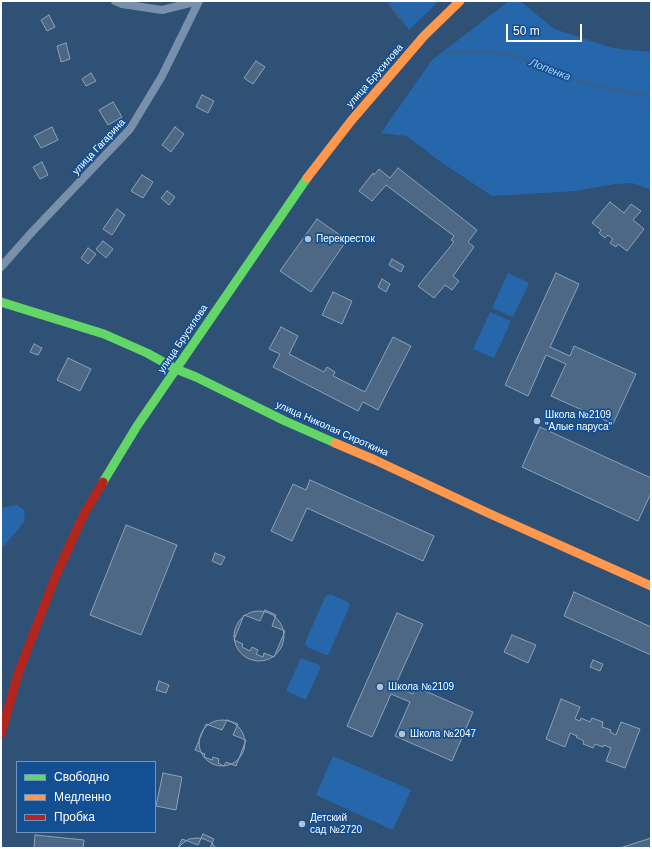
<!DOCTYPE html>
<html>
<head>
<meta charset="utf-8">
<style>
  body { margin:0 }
  #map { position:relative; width:652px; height:849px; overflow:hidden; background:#305176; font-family:Helvetica,sans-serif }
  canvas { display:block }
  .frame { position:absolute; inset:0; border:2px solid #fff; pointer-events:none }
  .legend { position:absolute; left:16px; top:761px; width:140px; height:72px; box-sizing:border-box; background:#134f93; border:1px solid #7195be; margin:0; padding:5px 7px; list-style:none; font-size:12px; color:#fff }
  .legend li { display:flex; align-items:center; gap:8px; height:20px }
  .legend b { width:20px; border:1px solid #7195be }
  .scale { position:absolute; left:506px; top:24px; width:76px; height:18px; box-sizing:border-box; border:2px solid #fff; border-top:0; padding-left:5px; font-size:12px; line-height:14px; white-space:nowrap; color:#fff; -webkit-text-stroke:3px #134f93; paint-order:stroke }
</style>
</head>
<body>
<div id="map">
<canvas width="652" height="849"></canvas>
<div class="frame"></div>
<ul class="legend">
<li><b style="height:5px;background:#63d668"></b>Свободно</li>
<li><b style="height:5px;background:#ff974d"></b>Медленно</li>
<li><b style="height:5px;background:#b3261e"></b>Пробка</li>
</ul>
<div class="scale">50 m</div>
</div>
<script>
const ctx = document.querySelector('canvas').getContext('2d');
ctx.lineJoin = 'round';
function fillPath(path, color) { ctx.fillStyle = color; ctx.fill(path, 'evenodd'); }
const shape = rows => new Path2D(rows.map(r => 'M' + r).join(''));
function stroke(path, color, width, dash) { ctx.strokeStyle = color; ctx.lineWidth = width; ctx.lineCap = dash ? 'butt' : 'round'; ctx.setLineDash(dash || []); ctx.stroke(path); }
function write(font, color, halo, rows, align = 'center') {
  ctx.font = font + ' Helvetica,sans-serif'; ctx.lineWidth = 3.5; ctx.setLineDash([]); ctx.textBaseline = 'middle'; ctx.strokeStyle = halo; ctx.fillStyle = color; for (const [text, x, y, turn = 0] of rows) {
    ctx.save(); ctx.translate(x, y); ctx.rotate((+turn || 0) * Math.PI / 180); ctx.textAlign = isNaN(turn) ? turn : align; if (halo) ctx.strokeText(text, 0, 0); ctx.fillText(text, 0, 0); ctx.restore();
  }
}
fillPath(shape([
  [388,1,439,1,409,30],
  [509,1,520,1,554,29,613,48,651,52,651,188,649,189,632,183,615,184,576,191,492,196,438,160,407,136,381,133,432,60],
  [508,273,529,283,513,317,492,308],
  [490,312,511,321,494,358,473,349],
  [17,505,25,511,24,522,4,546,1,546,1,508],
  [330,594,348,602,350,605,330,651,328,655,326,655,307,647,305,643,325,597],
  [301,658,321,666,306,700,286,691],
  [333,756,411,790,393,830,316,795]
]), '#2666aa');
stroke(shape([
  [388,1,400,18],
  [448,53,481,51,511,55,544,66,575,80,615,90,651,96]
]), '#356090', 3);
const building = shape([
  [49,15,55,27,47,31,41,20,49,15],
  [66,43,70,59,61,62,57,46,66,43],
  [256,61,265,67,253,84,244,78,256,61],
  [91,73,96,81,86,86,82,79,91,73],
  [202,95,214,101,208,113,196,107,202,95],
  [113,102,122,117,108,125,99,110,113,102],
  [52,127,58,140,41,148,34,136,52,127],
  [175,127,184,134,171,152,162,145,175,127],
  [42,162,48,175,40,179,33,167,42,162],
  [398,168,477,230,468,242,474,247,453,276,459,281,452,290,445,285,434,298,418,286,454,242,451,240,454,236,386,185,372,201,359,191,373,173,374,175,379,169,390,178,398,168],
  [142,175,153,182,143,198,131,191,142,175],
  [167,191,175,197,169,205,161,198,167,191],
  [610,202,624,213,631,204,641,211,633,220,644,229,627,251,618,244,616,247,610,243,613,239,608,235,605,238,599,233,601,230,592,223,610,202],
  [117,209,125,215,112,235,103,229,117,209],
  [317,219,347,240,311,292,280,271,317,219],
  [103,241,113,249,106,258,96,249,103,241],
  [88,248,96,254,88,264,81,258,88,248],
  [392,259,404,266,401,272,389,265,392,259],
  [556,273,579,284,550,347,570,356,574,346,636,374,613,424,551,396,566,364,546,355,528,396,505,385,556,273],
  [382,279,390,284,386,292,378,287,382,279],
  [333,292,352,301,342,324,322,315,333,292],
  [281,327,298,336,289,354,324,372,327,367,335,372,333,376,365,392,393,337,411,346,378,410,363,402,358,411,273,367,280,354,269,349,281,327],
  [34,344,42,348,38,355,30,352,34,344],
  [68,358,91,369,80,391,57,380,68,358],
  [540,427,651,478,651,493,638,521,522,467,540,427],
  [310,480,434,536,423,561,307,508,292,541,271,531,293,484,306,490,310,480],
  [126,525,177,545,141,635,90,615,126,525],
  [215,553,225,557,221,565,212,561,215,553],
  [574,592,651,627,651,655,564,616,574,592],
  [265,610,276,615,272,626,285,631,274,657,264,653,263,657,256,654,258,650,252,647,250,651,242,647,243,644,234,640,244,615,260,621,265,610],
  '234 636a25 25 0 1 1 50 0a25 25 0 1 1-50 0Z',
  [397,613,423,624,395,686,413,694,416,687,473,712,452,761,395,736,410,702,391,694,372,737,347,726,397,613],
  [512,635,536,645,528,663,504,652,512,635],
  [593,660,603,664,600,671,590,667,593,660],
  [159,681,169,685,166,693,156,690,159,681],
  [561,699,580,707,575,719,580,721,581,718,590,722,592,718,603,722,602,727,611,730,610,732,616,735,621,722,640,729,625,768,606,761,611,748,604,745,603,747,595,744,593,748,583,744,584,741,576,737,577,736,570,733,565,747,546,739,561,699],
  '199 743a23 23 0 1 1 46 0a23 23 0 1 1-46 0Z',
  [227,720,238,724,233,735,246,740,236,766,226,762,224,766,218,763,219,759,213,757,212,760,204,757,205,754,195,750,206,724,222,730,227,720],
  [163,773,182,777,176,810,156,806,163,773],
  [203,834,214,839,210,848,178,848,182,839,198,845,203,834],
  [35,835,84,840,83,848,34,848,35,835],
  [197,838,204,839,211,842,216,848,178,848,183,843,189,839,197,838],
  [651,838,651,848,620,848,651,838]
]);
fillPath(building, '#4d6885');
stroke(building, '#8da1b7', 1);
stroke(shape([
  [115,1,122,4,162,10,198,1],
  [1,267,32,232,130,129,162,76,199,1]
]), '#7890a9', 8);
stroke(shape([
  [1,302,104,334,147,353,176,369,196,377,285,421,335,443],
  [103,482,137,426,307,178]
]), '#63d668', 9);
stroke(shape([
  [307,178,351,121,424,36,460,1],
  [335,443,375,460,488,513,651,586]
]), '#ff974d', 9);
stroke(shape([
  [1,734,18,674,56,575,84,514,103,482]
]), '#b3261e', 9);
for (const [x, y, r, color] of [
  [308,239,4,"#b7c2cf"],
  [537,421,4,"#b7c2cf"],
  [380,687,4,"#b7c2cf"],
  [402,734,4,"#b7c2cf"],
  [302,824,4,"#b7c2cf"]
]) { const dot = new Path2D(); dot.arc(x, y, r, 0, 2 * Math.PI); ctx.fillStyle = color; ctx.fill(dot); stroke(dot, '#134f93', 1.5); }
write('10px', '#fff', '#134f93', [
  ["улица Брусилова",375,76,-49],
  ["улица Гагарина",99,147,-47],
  ["улица Брусилова",183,339,-56],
  ["улица Николая Сироткина",332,429,24]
]);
write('10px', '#fff', '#134f93', [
  ["Перекресток",316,239],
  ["Школа №2109",545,415],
  ["\"Алые паруса\"",545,427],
  ["Школа №2109",388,687],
  ["Школа №2047",410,734],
  ["Детский",310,818],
  ["сад №2720",310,830]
], 'left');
write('italic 11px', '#acd2f9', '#134f93', [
  ["Лопенка",550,70,21]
]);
</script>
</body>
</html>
